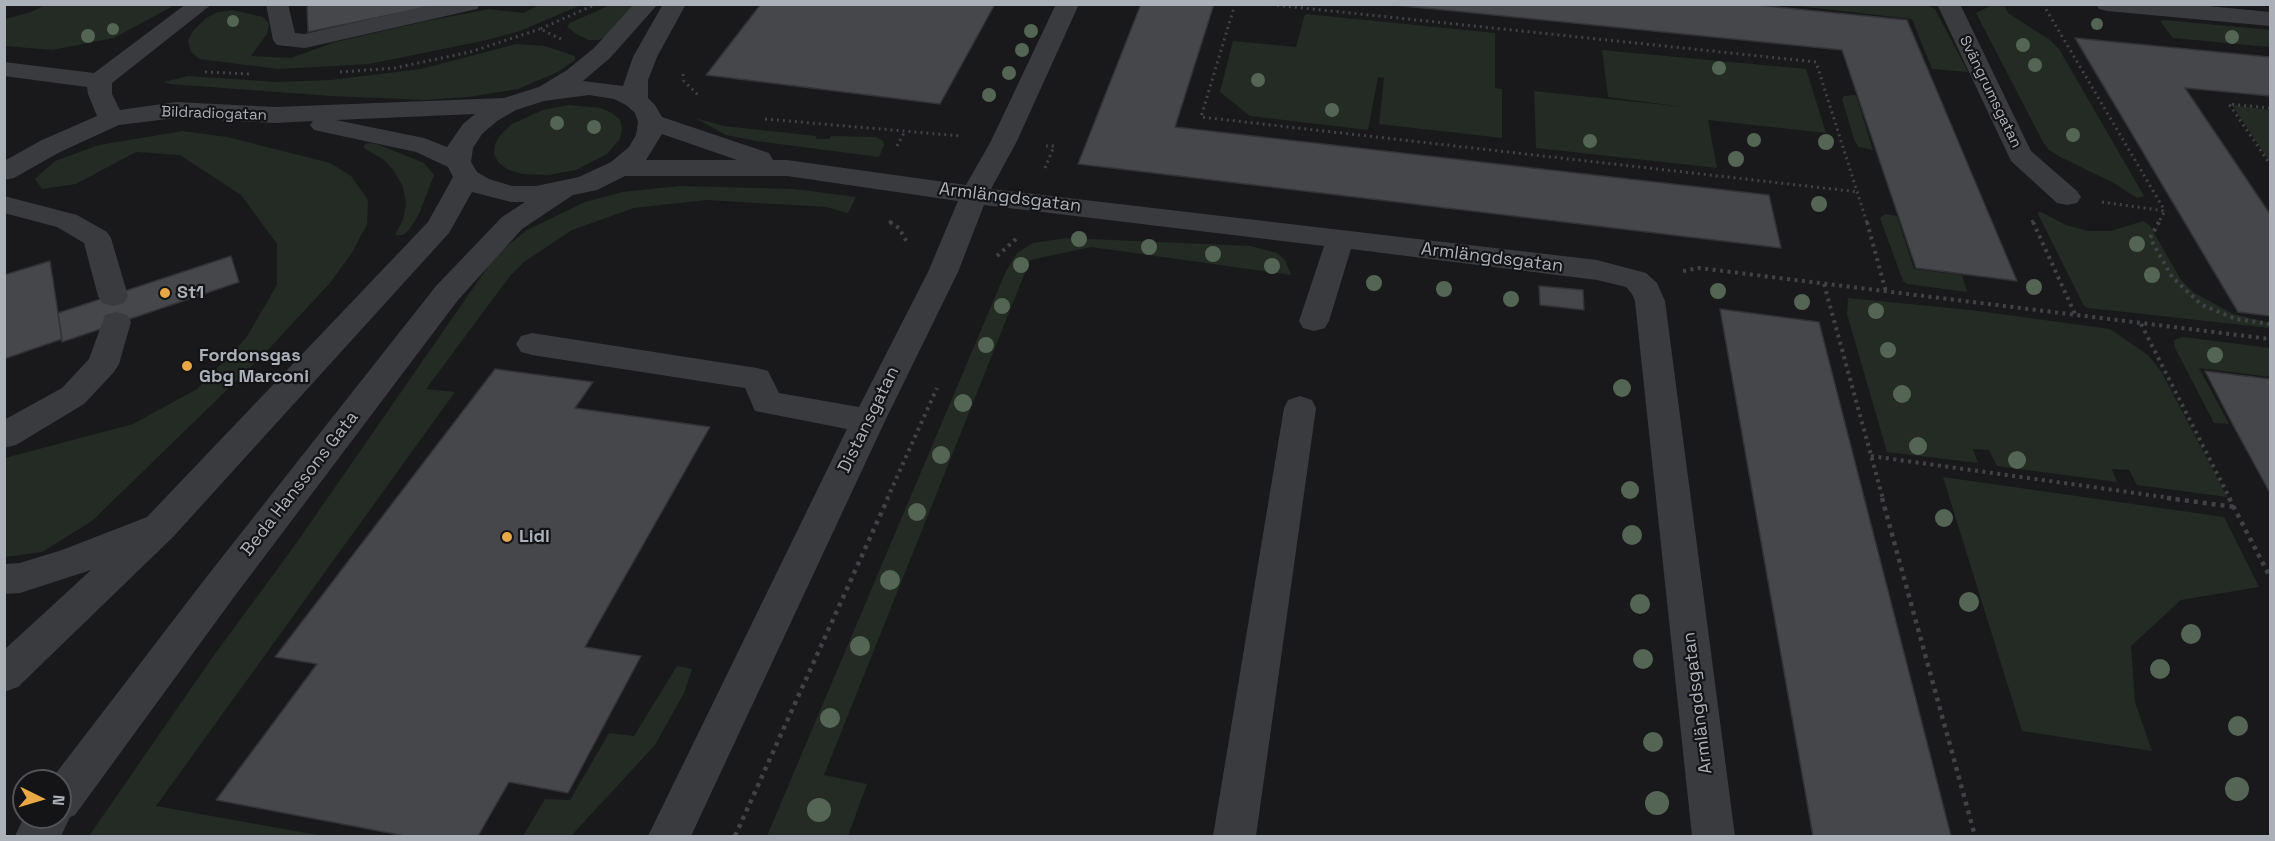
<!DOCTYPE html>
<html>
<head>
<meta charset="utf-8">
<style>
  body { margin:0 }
  #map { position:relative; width:2275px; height:841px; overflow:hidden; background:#19191b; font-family:"Space Grotesk",sans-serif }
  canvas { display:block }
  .frame { position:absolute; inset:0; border:6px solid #acb1b9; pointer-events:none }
  .north { position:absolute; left:12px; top:769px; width:60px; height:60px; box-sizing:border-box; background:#141416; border:2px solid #515357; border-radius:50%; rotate:95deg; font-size:16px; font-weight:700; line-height:24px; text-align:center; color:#acb1b9 }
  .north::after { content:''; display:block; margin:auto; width:21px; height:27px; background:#e7a845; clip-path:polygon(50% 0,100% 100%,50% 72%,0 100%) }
</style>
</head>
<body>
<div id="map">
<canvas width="2275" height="841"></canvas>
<div class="frame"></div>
<div class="north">N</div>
</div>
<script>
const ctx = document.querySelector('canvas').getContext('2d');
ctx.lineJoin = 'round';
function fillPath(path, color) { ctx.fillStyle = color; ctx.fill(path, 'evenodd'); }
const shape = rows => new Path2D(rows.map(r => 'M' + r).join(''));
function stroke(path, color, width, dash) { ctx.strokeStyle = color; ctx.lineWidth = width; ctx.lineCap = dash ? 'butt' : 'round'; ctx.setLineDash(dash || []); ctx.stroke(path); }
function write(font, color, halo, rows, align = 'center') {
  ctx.font = font + ' "Space Grotesk",sans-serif'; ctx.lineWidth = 4.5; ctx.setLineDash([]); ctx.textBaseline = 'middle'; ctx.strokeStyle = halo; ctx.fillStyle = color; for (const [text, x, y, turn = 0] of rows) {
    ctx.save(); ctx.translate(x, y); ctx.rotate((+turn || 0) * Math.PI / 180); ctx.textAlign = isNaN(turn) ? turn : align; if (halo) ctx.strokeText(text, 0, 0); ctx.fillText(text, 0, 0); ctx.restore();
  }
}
fillPath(shape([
  [542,4,581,5,520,31,487,40,369,64,278,69,199,59,191,52,188,40,193,31,206,18,218,12,233,10,263,17,269,24,267,34,251,56,291,58,335,42,427,21,489,9,523,13],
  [1994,4,2004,5,2008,13,2050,40,2059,49,2144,196,2137,198,2112,182,2060,157,2049,150,2043,142,1976,13],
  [45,5,45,4,175,5,114,38,52,50,5,46,5,19,31,12],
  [610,5,637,5,608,35,599,40,589,40,578,35,567,27,570,23],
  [1788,5,1926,5,1935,9,1968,72,1932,69,1912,19],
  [1305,14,1495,33,1495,88,1502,89,1502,138,1379,124,1384,78,1378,77,1368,130,1250,116,1220,92,1233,41,1296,47],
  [2165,20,2270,30,2270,47,2173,38,2160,21],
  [516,44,545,46,575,56,575,60,558,72,518,89,468,97,425,100,331,96,170,84,164,82,188,76,277,82,331,80,421,69],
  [1602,50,1806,69,1826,133,1708,120,1717,168,1536,148,1534,91,1684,107,1608,97],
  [1856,95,1873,150,1859,147,1855,142,1842,99,1844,96],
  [569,105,601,108,612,113,620,120,622,129,620,139,607,154,576,170,548,175,522,174,507,169,498,162,494,154,495,144,501,134,512,124,543,110],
  [2232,105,2270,110,2270,162],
  [695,118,724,126,816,136,816,139,829,139,831,136,876,137,883,141,884,145,879,157,756,141,726,135],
  [183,131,227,137,330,163,351,176,368,200,367,224,352,253,330,283,264,354,92,521,42,552,5,557,5,458,133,424,197,389,246,338,277,285,277,244,241,195,180,155,136,152,76,184,42,189,35,179,55,161,99,145],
  [368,143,377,144,424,163,434,175,419,214,409,230,403,235,395,235,403,220,406,203,403,187,394,171,384,160,365,149,363,146],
  [680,186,795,189,856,197,848,213,826,207,707,200,634,208,572,230,524,262,510,276,426,389,455,392,156,806,323,836,89,836,212,658,295,545,487,268,502,250,527,230,585,202,622,192],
  [2039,211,2066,225,2088,231,2111,231,2143,221,2150,226,2181,280,2193,292,2233,314,2270,323,2270,328,2088,308,2084,306,2038,214],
  [1885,214,1897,216,1914,269,1962,275,1967,292,1907,284,1903,281,1880,218],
  [1066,238,1251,246,1277,253,1285,260,1291,275,1091,247,1030,260,824,775,867,784,848,836,767,836,1006,271,1017,253,1033,243],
  [1848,298,1971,310,2110,329,2148,355,2161,371,2227,497,2137,485,2129,470,2112,469,2117,482,1997,466,1989,450,1973,449,1978,463,1887,452,1847,314],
  [2183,337,2270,348,2270,377,2199,368,2229,424,2214,423,2175,348,2174,340],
  [1943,477,2224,517,2259,587,2181,600,2131,646,2135,702,2152,751,2022,731],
  [677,666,692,669,684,693,655,745,571,836,523,836,545,799,570,800,609,733,634,736]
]), '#232b24');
const building = shape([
  [307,4,443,4,308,32,307,4],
  [761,4,995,4,940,104,706,75,761,4],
  [1141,4,1214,4,1175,127,1769,195,1781,248,1078,164,1141,4],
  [1384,4,1746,4,1907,20,2017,281,1916,268,1842,50,1384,4],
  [2075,38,2270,57,2270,96,2185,88,2270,214,2270,316,2238,312,2075,38],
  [231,256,239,282,62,342,58,313,231,256],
  [50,261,62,339,4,359,4,275,50,261],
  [1539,286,1583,290,1584,310,1540,305,1539,286],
  [1720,309,1819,322,1951,836,1813,836,1720,309],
  [495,369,593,382,575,408,710,427,585,647,641,656,568,793,509,782,478,836,405,836,216,800,317,664,275,657,495,369],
  [2205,371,2270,379,2270,493,2233,425,2205,371]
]);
fillPath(building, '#46474b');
stroke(building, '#333337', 1.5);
stroke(shape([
  [1235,4,1201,117,1859,192],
  [1265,4,1816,62,1867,223],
  [2043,4,2165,211],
  [561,39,540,29,592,6],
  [205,72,251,74],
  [340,72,395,68,470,52,540,29],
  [683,74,684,81,699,96],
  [2270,108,2229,104,2270,164],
  [765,119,961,136],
  [897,146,905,131],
  [1045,168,1054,146,1046,146],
  [2102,202,2165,211,2158,223],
  [2032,220,2033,223],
  [889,221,892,223]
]), '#404246', 3, [2, 4]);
stroke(shape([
  [890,222,899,228,908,244],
  [1867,222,1886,292],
  [2033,222,2075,314],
  [2159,222,2150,238,2172,277,2202,305,2236,319,2270,324],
  [997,256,1016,239],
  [1683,271,1699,268,2270,339],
  [1824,284,1883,499],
  [2141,324,2230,499],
  [1871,456,2178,499],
  [887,499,937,388]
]), '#404246', 4, [3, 4.5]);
stroke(shape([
  [1882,498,1975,836],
  [2167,498,2235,507],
  [2229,498,2270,577],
  [735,836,888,498]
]), '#404246', 4.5, [4, 5]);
fillPath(shape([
  [186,4,212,4,112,83,112,94,120,110,176,102,275,107,504,98,539,87,567,70,594,48,634,4,658,4,610,58,583,81,623,86,633,57,663,4,686,4,657,57,648,80,648,98,655,105,662,117,769,153,773,160,787,160,966,185,991,141,1056,4,1079,4,1017,141,991,189,1597,260,1646,273,1657,283,1665,301,1735,836,1692,836,1635,301,1632,294,1626,287,1597,280,1351,249,1329,321,1325,328,1314,331,1303,328,1299,321,1324,246,984,205,958,272,885,421,691,836,648,836,847,429,755,411,745,388,532,355,521,352,516,344,521,336,532,333,757,368,768,371,779,393,859,407,928,272,958,201,787,176,625,176,597,190,573,195,522,229,458,300,234,597,75,815,70,817,61,836,15,836,24,817,60,817,60,781,50,781,208,575,436,286,502,217,525,202,511,202,472,192,449,233,173,537,18,687,4,692,4,650,91,570,20,593,4,594,4,564,20,563,62,550,147,517,428,222,453,177,448,167,416,152,314,130,310,125,313,121,275,123,176,118,119,125,60,152,14,178,4,180,4,161,42,140,97,116,88,94,87,87,4,76,4,62,94,73,186,4],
  [589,95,614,99,626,105,635,113,638,122,636,135,629,147,611,162,579,177,536,186,512,186,489,179,477,172,471,162,473,148,482,134,497,121,516,110,544,101,589,95],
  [475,114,463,124,447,147,424,138,336,120,475,114],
  [662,134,737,160,646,160,662,134],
  [266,4,288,4,295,33,305,34,436,4,480,4,477,9,305,48,277,45,273,40,266,4],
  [1937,4,1960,4,2031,151,2077,191,2081,197,2077,203,2067,205,2057,203,2011,161,1937,4],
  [2096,4,2187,4,2270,12,2270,26,2107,11,2099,9,2096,4],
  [4,196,77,215,107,232,111,238,128,296,124,303,113,306,102,303,98,296,84,243,57,227,4,213,4,196],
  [116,312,127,315,131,322,119,364,114,372,84,404,16,445,4,448,4,420,62,388,89,359,105,315,116,312],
  [1300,396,1312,400,1316,408,1256,836,1213,836,1284,408,1288,400,1300,396]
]), '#3a3b3f');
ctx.fillStyle = '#546555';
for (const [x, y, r] of [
  [233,21,6],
  [2097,24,6],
  [113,29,6],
  [1031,31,7],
  [88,36,7],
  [2232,37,7],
  [2023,45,7],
  [1022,50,7],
  [2035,65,7],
  [1719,68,7],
  [1009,73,7],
  [1258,80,7],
  [989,95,7],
  [1332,110,7],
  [557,123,7],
  [594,127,7],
  [2073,135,7],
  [1754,140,7],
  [1590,141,7],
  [1826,142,8],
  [1736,159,8],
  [1819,204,8],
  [1079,239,8],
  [2137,244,8],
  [1149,247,8],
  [1213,254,8],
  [1021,265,8],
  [1272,266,8],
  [2152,275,8],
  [1374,283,8],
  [2034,287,8],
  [1444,289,8],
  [1718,291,8],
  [1511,299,8],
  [1802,302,8],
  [1002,306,8],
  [1876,311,8],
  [986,345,8],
  [1888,350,8],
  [2215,355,8],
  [1622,388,9],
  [1902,394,9],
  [963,403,9],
  [1918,446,9],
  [941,455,9],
  [2017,460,9],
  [1630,490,9],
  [917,512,9],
  [1944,518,9],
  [1632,535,10],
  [890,580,10],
  [1969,602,10],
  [1640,604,10],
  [2191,634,10],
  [860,646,10],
  [1643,659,10],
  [2160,669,10],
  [830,718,10],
  [2238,726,10],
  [1653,742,10],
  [2237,789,12],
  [1657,803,12],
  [819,810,12]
]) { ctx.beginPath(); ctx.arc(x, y, r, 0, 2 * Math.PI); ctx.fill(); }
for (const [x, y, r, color] of [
  [165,293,6,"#e7a845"],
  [187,366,6,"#e7a845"],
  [507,537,6,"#e7a845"]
]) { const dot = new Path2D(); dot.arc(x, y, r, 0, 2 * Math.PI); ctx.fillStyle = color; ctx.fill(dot); stroke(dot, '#141416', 2); }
write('15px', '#acb1b9', '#141416', [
  ["Svängrumsgatan",1990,92,64],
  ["Bildradiogatan",214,114,2]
]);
write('18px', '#acb1b9', '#141416', [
  ["Armlängdsgatan",1010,198,7],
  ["Armlängdsgatan",1492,258,7],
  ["Distansgatan",869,420,-64],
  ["Beda Hanssons Gata",300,484,-52],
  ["Armlängdsgatan",1698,703,-97]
]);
write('bold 18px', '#acb1b9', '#141416', [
  ["St1",177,293],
  ["Fordonsgas",199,356],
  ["Gbg Marconi",199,377],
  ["Lidl",519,537]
], 'left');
</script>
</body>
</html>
